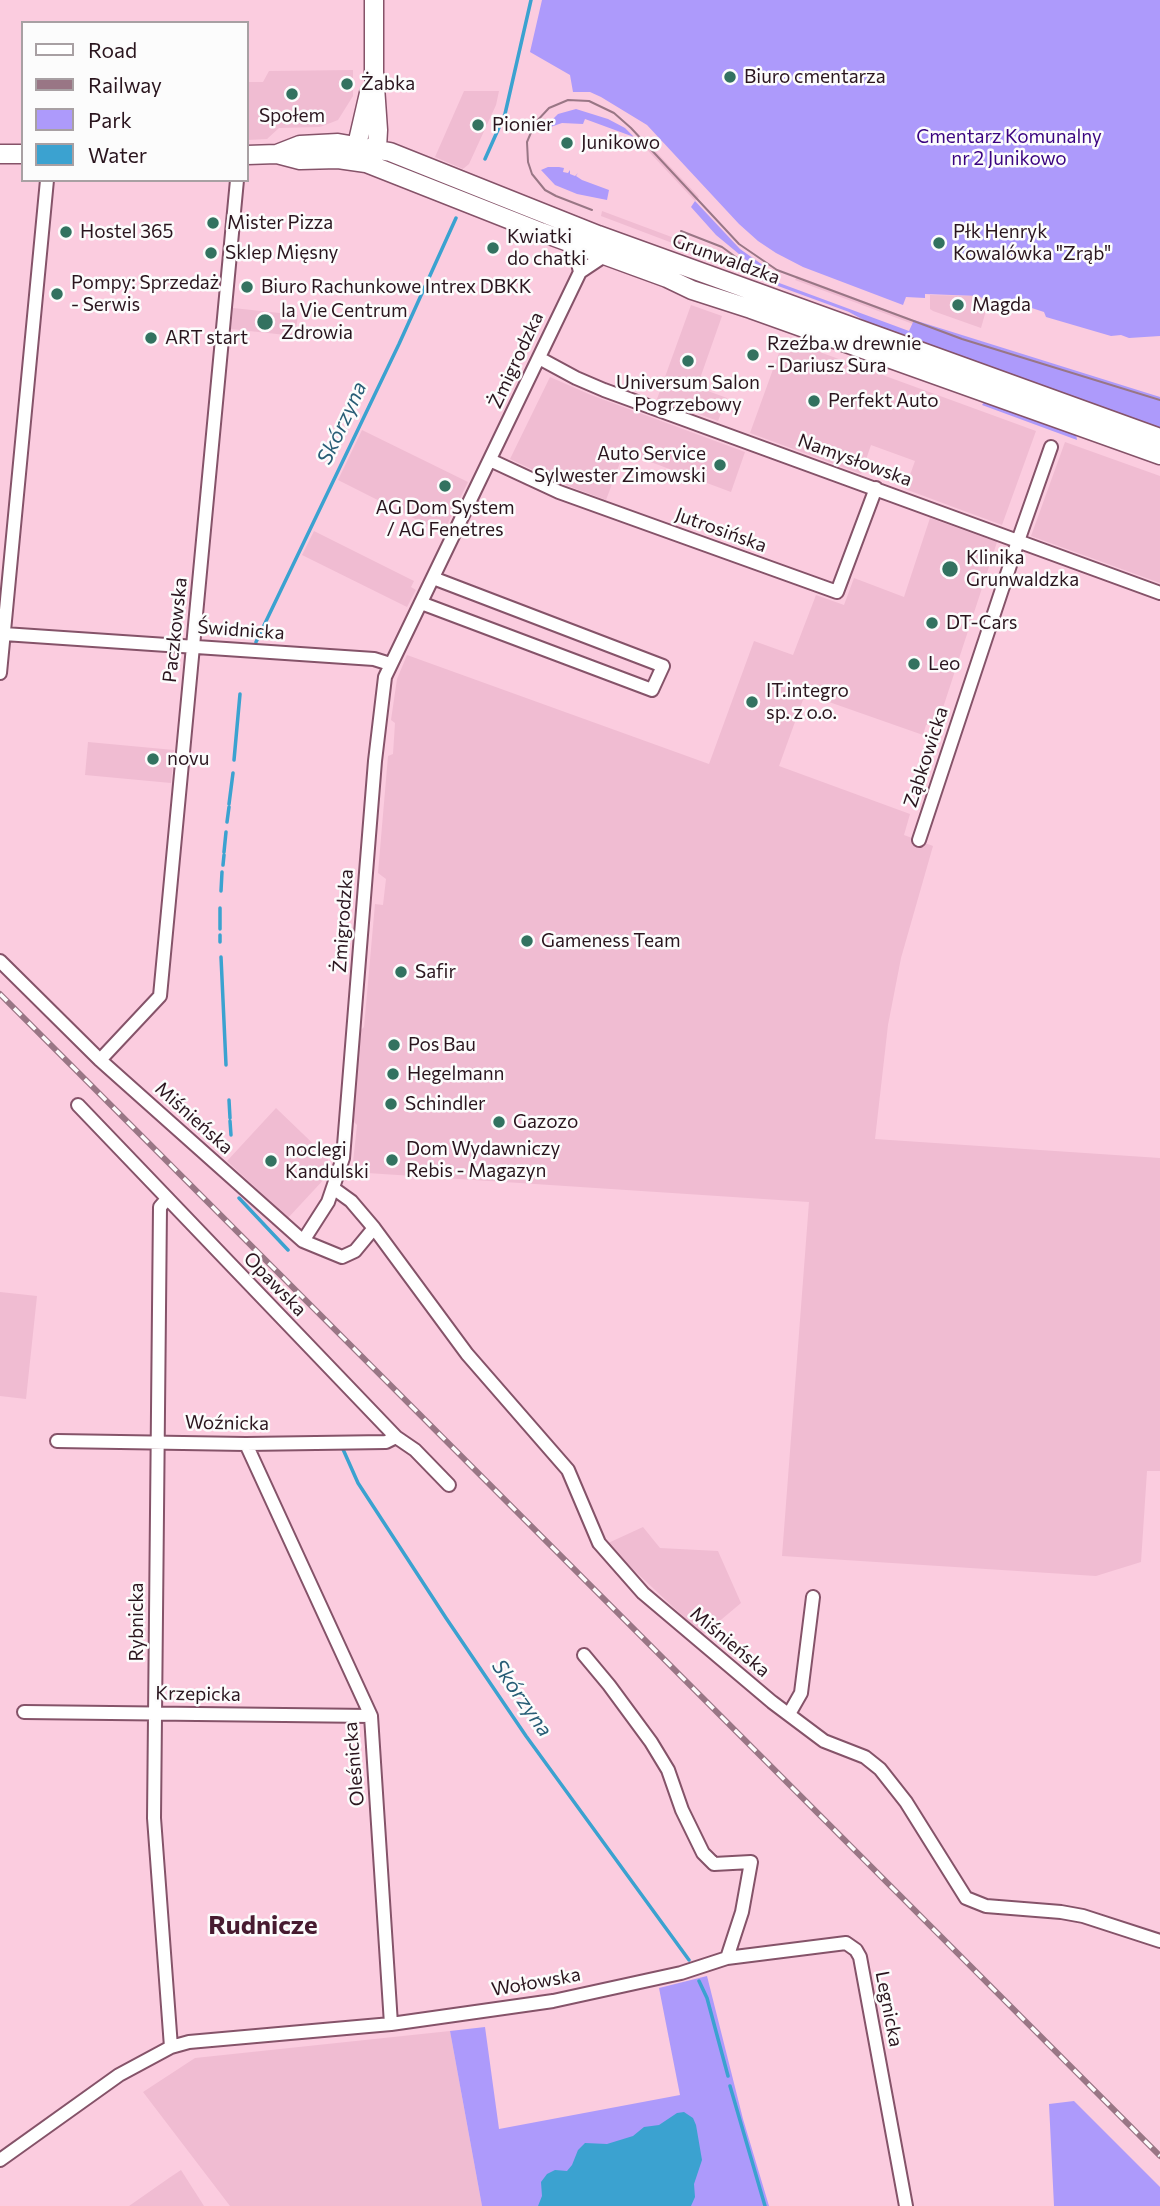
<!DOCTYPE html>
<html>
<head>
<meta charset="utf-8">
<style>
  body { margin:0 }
  #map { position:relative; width:1160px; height:2206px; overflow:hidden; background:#fbccdf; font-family:Commissioner,sans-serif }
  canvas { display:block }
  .legend { position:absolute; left:21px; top:21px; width:228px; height:161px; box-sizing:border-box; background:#fcfcfc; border:2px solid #a8a0a3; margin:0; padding:9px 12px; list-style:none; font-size:21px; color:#2a151e }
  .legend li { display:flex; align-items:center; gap:14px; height:35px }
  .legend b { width:35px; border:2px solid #a8a0a3 }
</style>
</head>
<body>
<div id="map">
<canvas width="1160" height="2206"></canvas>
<ul class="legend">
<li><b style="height:9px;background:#fff"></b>Road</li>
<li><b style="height:9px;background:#997685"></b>Railway</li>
<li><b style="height:19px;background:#ad9afb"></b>Park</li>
<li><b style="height:19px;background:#3ba2d0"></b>Water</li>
</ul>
</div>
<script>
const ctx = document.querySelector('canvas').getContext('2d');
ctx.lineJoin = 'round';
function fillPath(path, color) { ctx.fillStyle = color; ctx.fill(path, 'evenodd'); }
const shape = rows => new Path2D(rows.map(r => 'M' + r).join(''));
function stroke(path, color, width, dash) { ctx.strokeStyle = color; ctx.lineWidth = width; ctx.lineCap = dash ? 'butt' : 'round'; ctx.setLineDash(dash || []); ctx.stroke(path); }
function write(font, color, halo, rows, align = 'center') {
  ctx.font = font + ' Commissioner,sans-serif'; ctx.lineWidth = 5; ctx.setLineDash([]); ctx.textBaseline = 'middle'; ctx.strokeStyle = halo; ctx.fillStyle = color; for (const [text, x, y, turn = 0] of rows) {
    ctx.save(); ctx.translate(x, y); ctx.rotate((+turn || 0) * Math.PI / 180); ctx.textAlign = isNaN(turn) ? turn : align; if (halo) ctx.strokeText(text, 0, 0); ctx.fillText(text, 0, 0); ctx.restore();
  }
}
fillPath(shape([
  [353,70,353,96,338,120,320,127,279,128,267,139,247,140,247,82,263,82,269,71],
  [464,91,499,91,496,105,469,164,463,169,435,157],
  [642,137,699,197,695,201,638,140],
  [602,211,685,242,683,247,601,216],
  [797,276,914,320,913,324,795,280],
  [930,295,980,296,986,301,987,307,981,328,933,311,930,309],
  [691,305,722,316,697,387,727,398,718,421,657,399],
  [233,308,298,315,295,336,231,329],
  [784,339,1036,431,1002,525,905,489,915,461,871,445,861,474,750,433],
  [550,377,591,395,745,452,731,492,624,452,606,500,563,484,510,459],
  [362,430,468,482,443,533,338,480],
  [1065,442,1160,476,1160,583,1031,536],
  [930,518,997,542,939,720,926,725,923,735,812,696,804,697,779,766,910,814,904,835,933,846,901,958,888,1025,875,1139,1160,1158,1160,1471,1147,1471,1141,1562,1096,1576,782,1556,809,1202,352,1172,357,1125,353,1121,360,1031,364,1027,375,904,383,905,386,879,378,873,388,756,393,754,395,723,391,720,397,679,407,655,709,764,754,641,793,655,816,595,844,605,854,578,904,597],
  [314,531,414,581,411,587,416,590,407,607,302,555],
  [88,742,174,750,171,783,85,775],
  [276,1108,328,1158,327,1176,288,1218,227,1161],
  [0,1292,37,1296,26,1399,0,1396],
  [643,1527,660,1548,718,1551,741,1603,703,1635,606,1544],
  [450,2031,482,2206,230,2206,143,2092,195,2058],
  [181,2170,204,2206,129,2206,169,2178]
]), '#f0bcd2');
fillPath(shape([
  [542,0,1160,0,1160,336,1129,338,1121,335,1111,336,1046,317,1044,312,1007,300,986,301,979,296,925,294,925,298,906,297,903,305,803,267,776,253,758,241,739,224,647,125,601,97,590,92,573,92,570,75,530,52],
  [576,109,608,119,625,128,634,137,585,119,583,124,562,123,542,130,558,114],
  [548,167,559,167,564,168,563,172,568,173,570,170,570,174,575,176,578,173,576,176,582,180,609,190,607,200,577,194,555,185,541,170],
  [695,201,740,249,767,268,765,272,751,264,716,235,691,207],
  [736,267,909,331,914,320,1160,397,1160,429,880,329,849,312,748,275],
  [984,402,1076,434,1077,440,982,405],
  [707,1976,743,2119,769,2206,482,2206,450,2031,485,2027,499,2129,680,2095,659,1988],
  [1074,2101,1160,2187,1160,2206,1054,2206,1049,2104]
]), '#ad9afb');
fillPath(shape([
  [684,2112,693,2118,696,2125,702,2160,694,2184,695,2197,691,2206,538,2206,542,2196,541,2182,547,2174,555,2170,567,2171,572,2165,578,2150,585,2143,607,2144,633,2136,644,2127,659,2125,677,2113]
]), '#3ba2d0');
stroke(shape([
  [485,159,505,114,531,0],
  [256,642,399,344,456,218],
  [234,760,240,694],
  [229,804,233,773],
  [227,822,229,807],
  [224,852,226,832],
  [223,865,224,855],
  [221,891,222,872],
  [220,929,220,908],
  [220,935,220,942],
  [221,957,226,1065],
  [229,1100,230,1118],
  [230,1121,231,1135],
  [239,1198,288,1250],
  [342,1447,358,1483,446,1618,526,1736,689,1960],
  [699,1981,707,1998,728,2076],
  [730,2086,765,2206]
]), '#3ba2d0', 3.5);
const street = shape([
  [567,242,577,259,580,272],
  [539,358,576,378,604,390,1160,593],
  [490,460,559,492,837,592,876,488],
  [421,603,652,690,663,666,433,578],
  [4,634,374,659,390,664],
  [0,673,47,180],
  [919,840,1018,541,1051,447],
  [0,961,100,1060,303,1241,342,1257,355,1251,374,1228],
  [100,1060,160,996,237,180],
  [78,1105,396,1437,415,1450,449,1485],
  [333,1188,351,1201,374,1228,467,1354,568,1470,599,1543,643,1593,772,1702,824,1741,865,1757,880,1769,906,1802,966,1898,986,1906,1061,1912,1083,1916,1160,1941],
  [167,1199,160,1207,154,1818,171,2047],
  [303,1241,328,1202,343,1158,375,761,385,677,580,272,604,256],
  [57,1441,246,1444,386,1442,396,1437],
  [246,1444,371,1716,391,2024],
  [584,1655,609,1685,651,1742,668,1770,682,1810,703,1853,714,1864,751,1862,742,1912,727,1958],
  [24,1712,371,1716],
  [789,1714,801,1693,813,1597],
  [0,2160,119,2075,171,2047,189,2042,391,2024,553,2001,681,1973,727,1958,846,1943,856,1950,860,1957,906,2206]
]);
const secondary = shape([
  [361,153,357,145,369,93],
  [0,154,23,154],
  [277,154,300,145,338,143,390,152,598,235,1160,438],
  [247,155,277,154,300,160,338,159,366,163,541,232,667,278,692,290,751,309,1160,455],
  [370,157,377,148,378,130,374,72,374,0]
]);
stroke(street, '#855369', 16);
stroke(secondary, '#855369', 21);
stroke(street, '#fff', 12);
stroke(secondary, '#fff', 18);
stroke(shape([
  [592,210,556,196,545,190,532,174,528,162,527,142,535,123,549,108,568,100,589,101,614,113,631,128,739,244,777,270,962,339,1160,400],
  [681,231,722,247,744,263],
  [677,242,778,280]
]), '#997685', 2);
const rail = shape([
  [0,994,1160,2156]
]);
stroke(rail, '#997685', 6);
stroke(rail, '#fcfcfc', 3.5, [10]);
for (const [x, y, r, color] of [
  [730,77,7,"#337260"],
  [347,84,7,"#337260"],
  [292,94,7,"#337260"],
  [478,125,7,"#337260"],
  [567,143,7,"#337260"],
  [213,223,7,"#337260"],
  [66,232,7,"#337260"],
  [939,243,7,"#337260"],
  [493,248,7,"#337260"],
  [211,253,7,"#337260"],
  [247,287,7,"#337260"],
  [57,294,7,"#337260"],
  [958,305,7,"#337260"],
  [265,322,9,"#337260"],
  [151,338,7,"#337260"],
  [753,355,7,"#337260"],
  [688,361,7,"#337260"],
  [814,401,7,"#337260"],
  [720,465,7,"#337260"],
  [445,486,7,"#337260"],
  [950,569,9,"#337260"],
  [932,623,7,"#337260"],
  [914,664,7,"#337260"],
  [752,702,7,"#337260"],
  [153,759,7,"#337260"],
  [527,941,7,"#337260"],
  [401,972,7,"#337260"],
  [394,1045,7,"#337260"],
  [393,1074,7,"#337260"],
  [391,1104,7,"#337260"],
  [499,1122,7,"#337260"],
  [392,1160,7,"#337260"],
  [271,1161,7,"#337260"]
]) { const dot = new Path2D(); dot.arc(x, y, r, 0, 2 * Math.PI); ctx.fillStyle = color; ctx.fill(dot); stroke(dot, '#fcfcfc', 2.5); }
write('19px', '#2a151e', '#fcfcfc', [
  ["Biuro cmentarza",744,77],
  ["Żabka",361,84],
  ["Społem",292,116,"center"],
  ["Pionier",492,125],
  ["Junikowo",581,143],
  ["Mister Pizza",227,223],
  ["Hostel 365",80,232],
  ["Płk Henryk",953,232],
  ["Kowalówka \"Zrąb\"",953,254],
  ["Kwiatki",507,237],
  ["do chatki",507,259],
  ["Sklep Mięsny",225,253],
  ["Pompy: Sprzedaż",71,283],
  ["- Serwis",71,305],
  ["Biuro Rachunkowe Intrex DBKK",261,287],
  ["Magda",972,305],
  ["la Vie Centrum",281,311],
  ["Zdrowia",281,333],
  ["ART start",165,338],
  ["Rzeźba w drewnie",767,344],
  ["- Dariusz Sura",767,366],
  ["Universum Salon",688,383,"center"],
  ["Pogrzebowy",688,405,"center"],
  ["Perfekt Auto",828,401],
  ["Auto Service",706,454,"right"],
  ["Sylwester Zimowski",706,476,"right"],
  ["AG Dom System",445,508,"center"],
  ["/ AG Fenetres",445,530,"center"],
  ["Klinika",966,558],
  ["Grunwaldzka",966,580],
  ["DT-Cars",946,623],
  ["Leo",928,664],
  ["IT.integro",766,691],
  ["sp. z o.o.",766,713],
  ["novu",167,759],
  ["Gameness Team",541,941],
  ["Safir",415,972],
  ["Pos Bau",408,1045],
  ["Hegelmann",407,1074],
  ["Schindler",405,1104],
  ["Gazozo",513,1122],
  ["Dom Wydawniczy",406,1149],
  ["Rebis - Magazyn",406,1171],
  ["noclegi",285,1150],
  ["Kandulski",285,1172]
], 'left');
write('19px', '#3a0380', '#fcfcfc', [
  ["Cmentarz Komunalny",1009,137],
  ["nr 2 Junikowo",1009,159]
]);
write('19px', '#2a151e', '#fcfcfc', [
  ["Grunwaldzka",726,259,20],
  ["Żmigrodzka",516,360,-65],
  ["Namysłowska",855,460,20],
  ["Jutrosińska",721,530,20],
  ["Paczkowska",175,630,-84],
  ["Świdnicka",241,630,4],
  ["Ząbkowicka",926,757,-72],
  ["Żmigrodzka",343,921,-86],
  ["Miśnieńska",194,1118,42],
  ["Opawska",275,1284,46],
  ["Woźnicka",227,1423,1],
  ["Rybnicka",137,1622,-90],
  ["Miśnieńska",730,1642,40],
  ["Krzepicka",198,1694,1],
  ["Oleśnicka",354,1764,-95],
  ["Wołowska",536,1982,-10],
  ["Legnicka",889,2009,79]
]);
write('italic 21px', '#285d76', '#fcfcfc', [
  ["Skórzyna",342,423,-65],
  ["Skórzyna",522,1698,55]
]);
write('bold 26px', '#471b30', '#fcfcfc', [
  ["Rudnicze",263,1925]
]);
</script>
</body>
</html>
